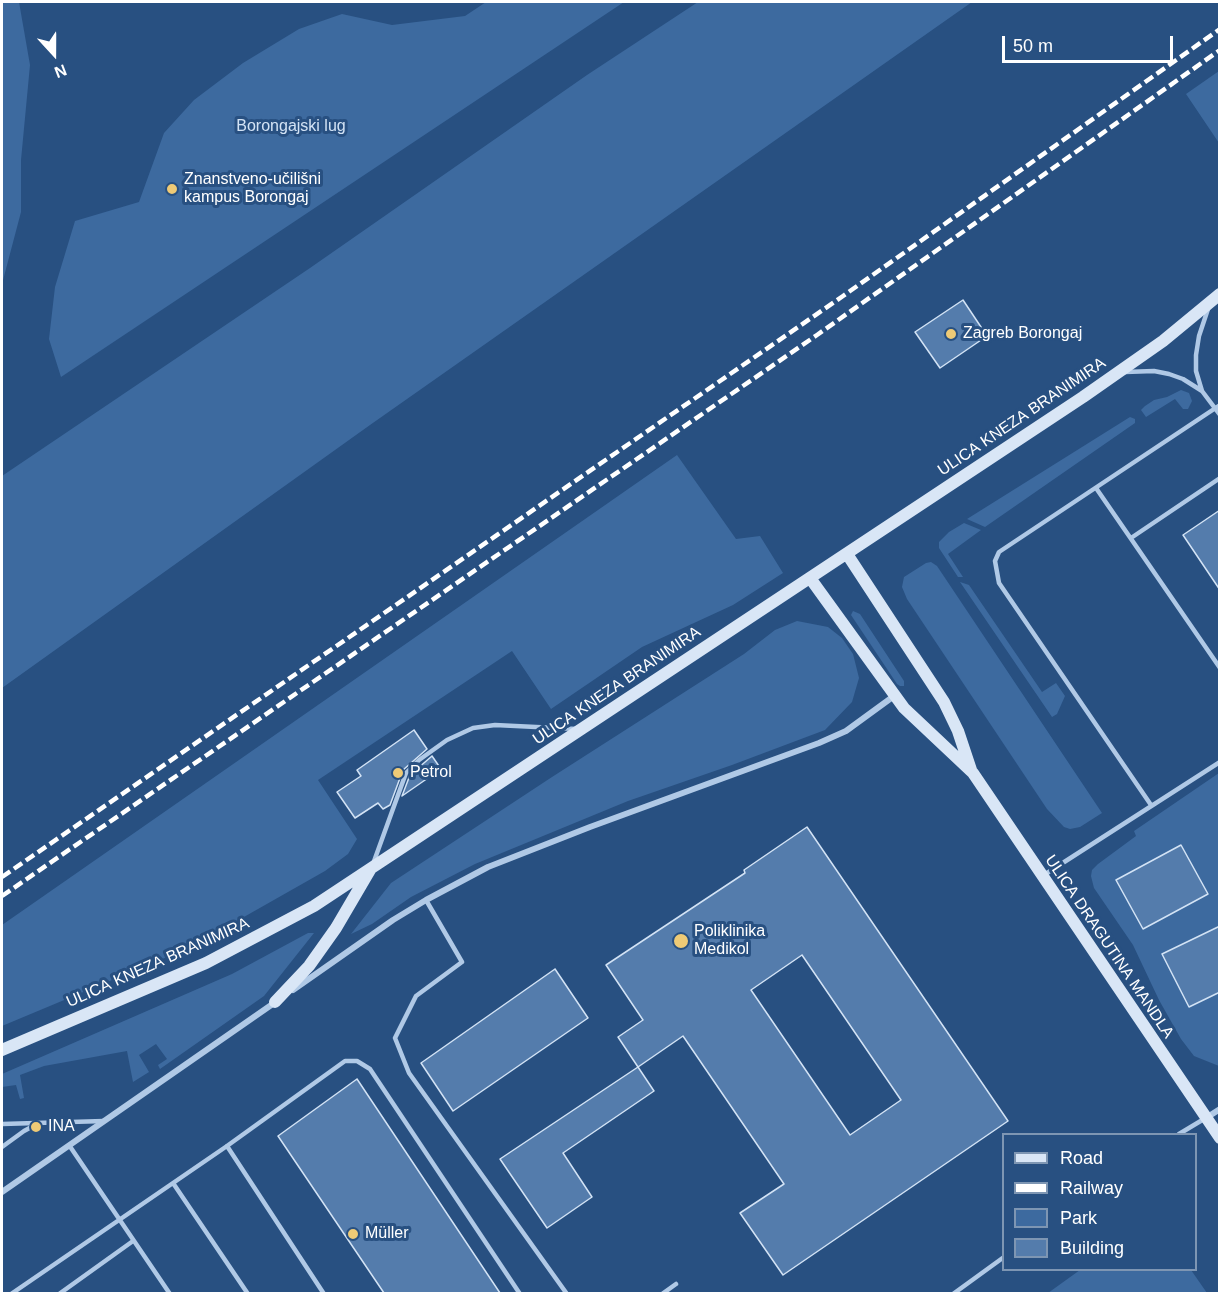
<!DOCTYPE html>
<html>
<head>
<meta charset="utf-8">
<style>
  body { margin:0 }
  #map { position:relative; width:1221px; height:1295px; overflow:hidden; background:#285081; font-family:Helvetica,sans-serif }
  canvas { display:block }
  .frame { position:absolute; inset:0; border:3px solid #fff; pointer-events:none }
  .legend { position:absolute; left:1002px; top:1133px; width:195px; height:138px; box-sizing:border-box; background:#285081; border:2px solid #7e96b3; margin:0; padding:8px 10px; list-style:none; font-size:18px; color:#fff }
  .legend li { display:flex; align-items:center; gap:12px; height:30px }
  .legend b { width:30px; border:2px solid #7e96b3 }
  .north { position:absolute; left:24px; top:24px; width:60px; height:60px; -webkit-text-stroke:4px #285081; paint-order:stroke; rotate:159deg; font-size:16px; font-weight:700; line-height:24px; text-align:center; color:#fff }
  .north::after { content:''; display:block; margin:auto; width:21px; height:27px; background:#fff; clip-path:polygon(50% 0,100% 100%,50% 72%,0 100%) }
  .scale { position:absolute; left:1002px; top:36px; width:171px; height:27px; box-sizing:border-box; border:3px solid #fff; border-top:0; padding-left:8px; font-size:18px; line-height:21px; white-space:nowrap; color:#fff; -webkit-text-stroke:4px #285081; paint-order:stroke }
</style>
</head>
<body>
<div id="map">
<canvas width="1221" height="1295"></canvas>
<div class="frame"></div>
<ul class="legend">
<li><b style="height:8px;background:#d9e6f6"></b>Road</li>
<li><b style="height:8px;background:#fff"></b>Railway</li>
<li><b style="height:16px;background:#3d6a9f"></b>Park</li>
<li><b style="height:16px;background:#547cac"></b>Building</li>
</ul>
<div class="north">N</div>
<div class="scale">50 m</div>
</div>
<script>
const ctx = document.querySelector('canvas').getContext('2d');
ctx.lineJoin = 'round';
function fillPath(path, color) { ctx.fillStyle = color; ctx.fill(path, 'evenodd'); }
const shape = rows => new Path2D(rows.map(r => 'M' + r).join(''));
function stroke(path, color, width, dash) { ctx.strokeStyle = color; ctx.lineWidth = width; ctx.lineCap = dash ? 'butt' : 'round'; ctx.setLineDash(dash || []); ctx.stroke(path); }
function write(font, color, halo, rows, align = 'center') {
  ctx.font = font + ' Helvetica,sans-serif'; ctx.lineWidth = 6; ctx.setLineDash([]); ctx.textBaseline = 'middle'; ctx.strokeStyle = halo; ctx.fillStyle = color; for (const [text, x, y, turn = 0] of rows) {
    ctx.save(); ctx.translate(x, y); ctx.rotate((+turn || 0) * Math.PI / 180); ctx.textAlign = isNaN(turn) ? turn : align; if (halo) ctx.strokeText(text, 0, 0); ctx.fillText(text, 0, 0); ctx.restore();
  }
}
fillPath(shape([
  [2,2,19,2,30,65,21,160,21,212,2,284],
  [486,2,624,2,61,377,49,339,55,287,75,221,139,202,164,133,194,100,243,63,299,29,342,14,392,25,465,16],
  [698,2,972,2,370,425,2,688,2,476,310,268,587,75],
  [1219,71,1219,143,1186,94],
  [1181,390,1189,393,1192,401,1188,409,1183,409,1175,399,1146,417,1141,410,1145,406,1154,400,1167,397],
  [1130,417,1135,419,1135,423,985,527,967,519],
  [677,455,736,539,760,536,783,573,733,605,642,647,551,709,512,651,318,780,357,839,348,854,325,871,191,947,2,1026,2,925],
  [964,523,981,530,948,554,963,577,958,577,939,548,939,542,949,532],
  [931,562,937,566,1102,813,1080,827,1070,829,1064,827,1047,809,907,599,902,587,904,577,926,563],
  [960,582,969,585,1042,692,1056,683,1065,696,1057,714,1052,717],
  [853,611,860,614,904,681,904,686,900,686,897,684,851,615],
  [797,621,828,627,842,638,853,654,859,678,852,702,825,730,732,765,628,801,475,864,411,897,372,924,351,934,391,883,552,777,744,654,775,630],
  [1219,773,1219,1066,1194,1056,1181,1039,1159,1000,1133,945,1094,888,1091,876,1092,870,1098,864,1136,836,1134,831],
  [308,933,314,933,264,996,160,1069,158,1065,167,1059,156,1044,139,1055,149,1072,133,1082,127,1051,44,1066,20,1075,24,1098,20,1099,16,1085,2,1087,2,1074,232,974],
  [1080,1270,1191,1270,1207,1293,1048,1293]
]), '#3d6a9f');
const building = shape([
  [963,300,987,336,940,368,915,332,963,300],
  [1220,510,1220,590,1183,535,1220,510],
  [414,730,427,749,403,770,390,805,383,809,378,803,355,818,337,792,361,776,357,770,414,730],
  [432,756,441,769,402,796,410,775,432,756],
  [807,827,1008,1121,783,1275,740,1213,784,1184,683,1036,638,1067,618,1037,643,1020,606,965,745,873,744,870,807,827],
  [802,955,901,1100,850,1135,751,990,802,955],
  [1181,845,1208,894,1143,929,1116,880,1181,845],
  [1220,926,1220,992,1189,1007,1162,954,1220,926],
  [555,969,588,1018,453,1111,421,1063,555,969],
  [638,1067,654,1091,563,1153,592,1197,547,1228,500,1159,638,1067],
  [357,1079,500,1293,384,1293,278,1136,357,1079]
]);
fillPath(building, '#547cac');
stroke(building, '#d3e3f5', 1.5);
stroke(shape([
  [1208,309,1199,336,1196,355,1196,371,1202,391,1220,415],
  [1125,372,1154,371,1169,374,1183,379,1202,391],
  [1096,488,1220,668],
  [1131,538,1220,478],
  [1151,805,999,583,995,561,999,552,1220,405],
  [373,864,406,773,419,760,447,740,473,728,495,725,577,729],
  [1044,875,1220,762],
  [426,900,462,962,416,996,395,1038,409,1073,567,1294],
  [2,1124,104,1121],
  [1179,1134,1204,1119],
  [69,1145,170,1294],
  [227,1146,324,1294],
  [2,1147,24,1131,37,1124],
  [173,1183,248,1294],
  [11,1294,227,1146,345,1061,357,1061,370,1069,520,1294],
  [59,1294,133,1241],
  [662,1294,676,1284],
  [953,1294,1004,1257]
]), '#b0c9e6', 4.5);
stroke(shape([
  [293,990,393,920,426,900,488,867,590,827,819,743,846,731,894,696],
  [1206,1118,1220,1109],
  [2,1192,277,1001]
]), '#b0c9e6', 6);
stroke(shape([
  [847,554,944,702,958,731,971,770],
  [810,578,904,708,973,773,1220,1138],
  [275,1002,309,966,336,928,370,870],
  [2,1050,206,963,314,906,1083,397,1163,341,1220,294]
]), '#d9e6f6', 12);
stroke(shape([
  [2,877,843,296,1220,29],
  [2,896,817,335,1220,50]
]), '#fff', 4.5, [10, 4.5]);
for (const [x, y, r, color] of [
  [172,189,6,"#eeca76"],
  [951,334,6,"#eeca76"],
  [398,773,6,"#eeca76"],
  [681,941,8,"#eeca76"],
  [36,1127,6,"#eeca76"],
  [353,1234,6,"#eeca76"]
]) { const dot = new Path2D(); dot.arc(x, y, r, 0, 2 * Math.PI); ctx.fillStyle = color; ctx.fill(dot); stroke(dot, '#285081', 2); }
write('16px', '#d3e3f5', '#285081', [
  ["Borongajski lug",291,127]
]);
write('16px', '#fff', '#285081', [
  ["Znanstveno-učilišni",184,180],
  ["kampus Borongaj",184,198],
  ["Zagreb Borongaj",963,334],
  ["Petrol",410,773],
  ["Poliklinika",694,932],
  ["Medikol",694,950],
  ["INA",48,1127],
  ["Müller",365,1234]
], 'left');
write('16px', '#fff', '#285081', [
  ["ULICA KNEZA BRANIMIRA",1022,417,-34],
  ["ULICA KNEZA BRANIMIRA",617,686,-34],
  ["ULICA DRAGUTINA MANDLA",1109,947,56],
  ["ULICA KNEZA BRANIMIRA",158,963,-24]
]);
</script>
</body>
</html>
